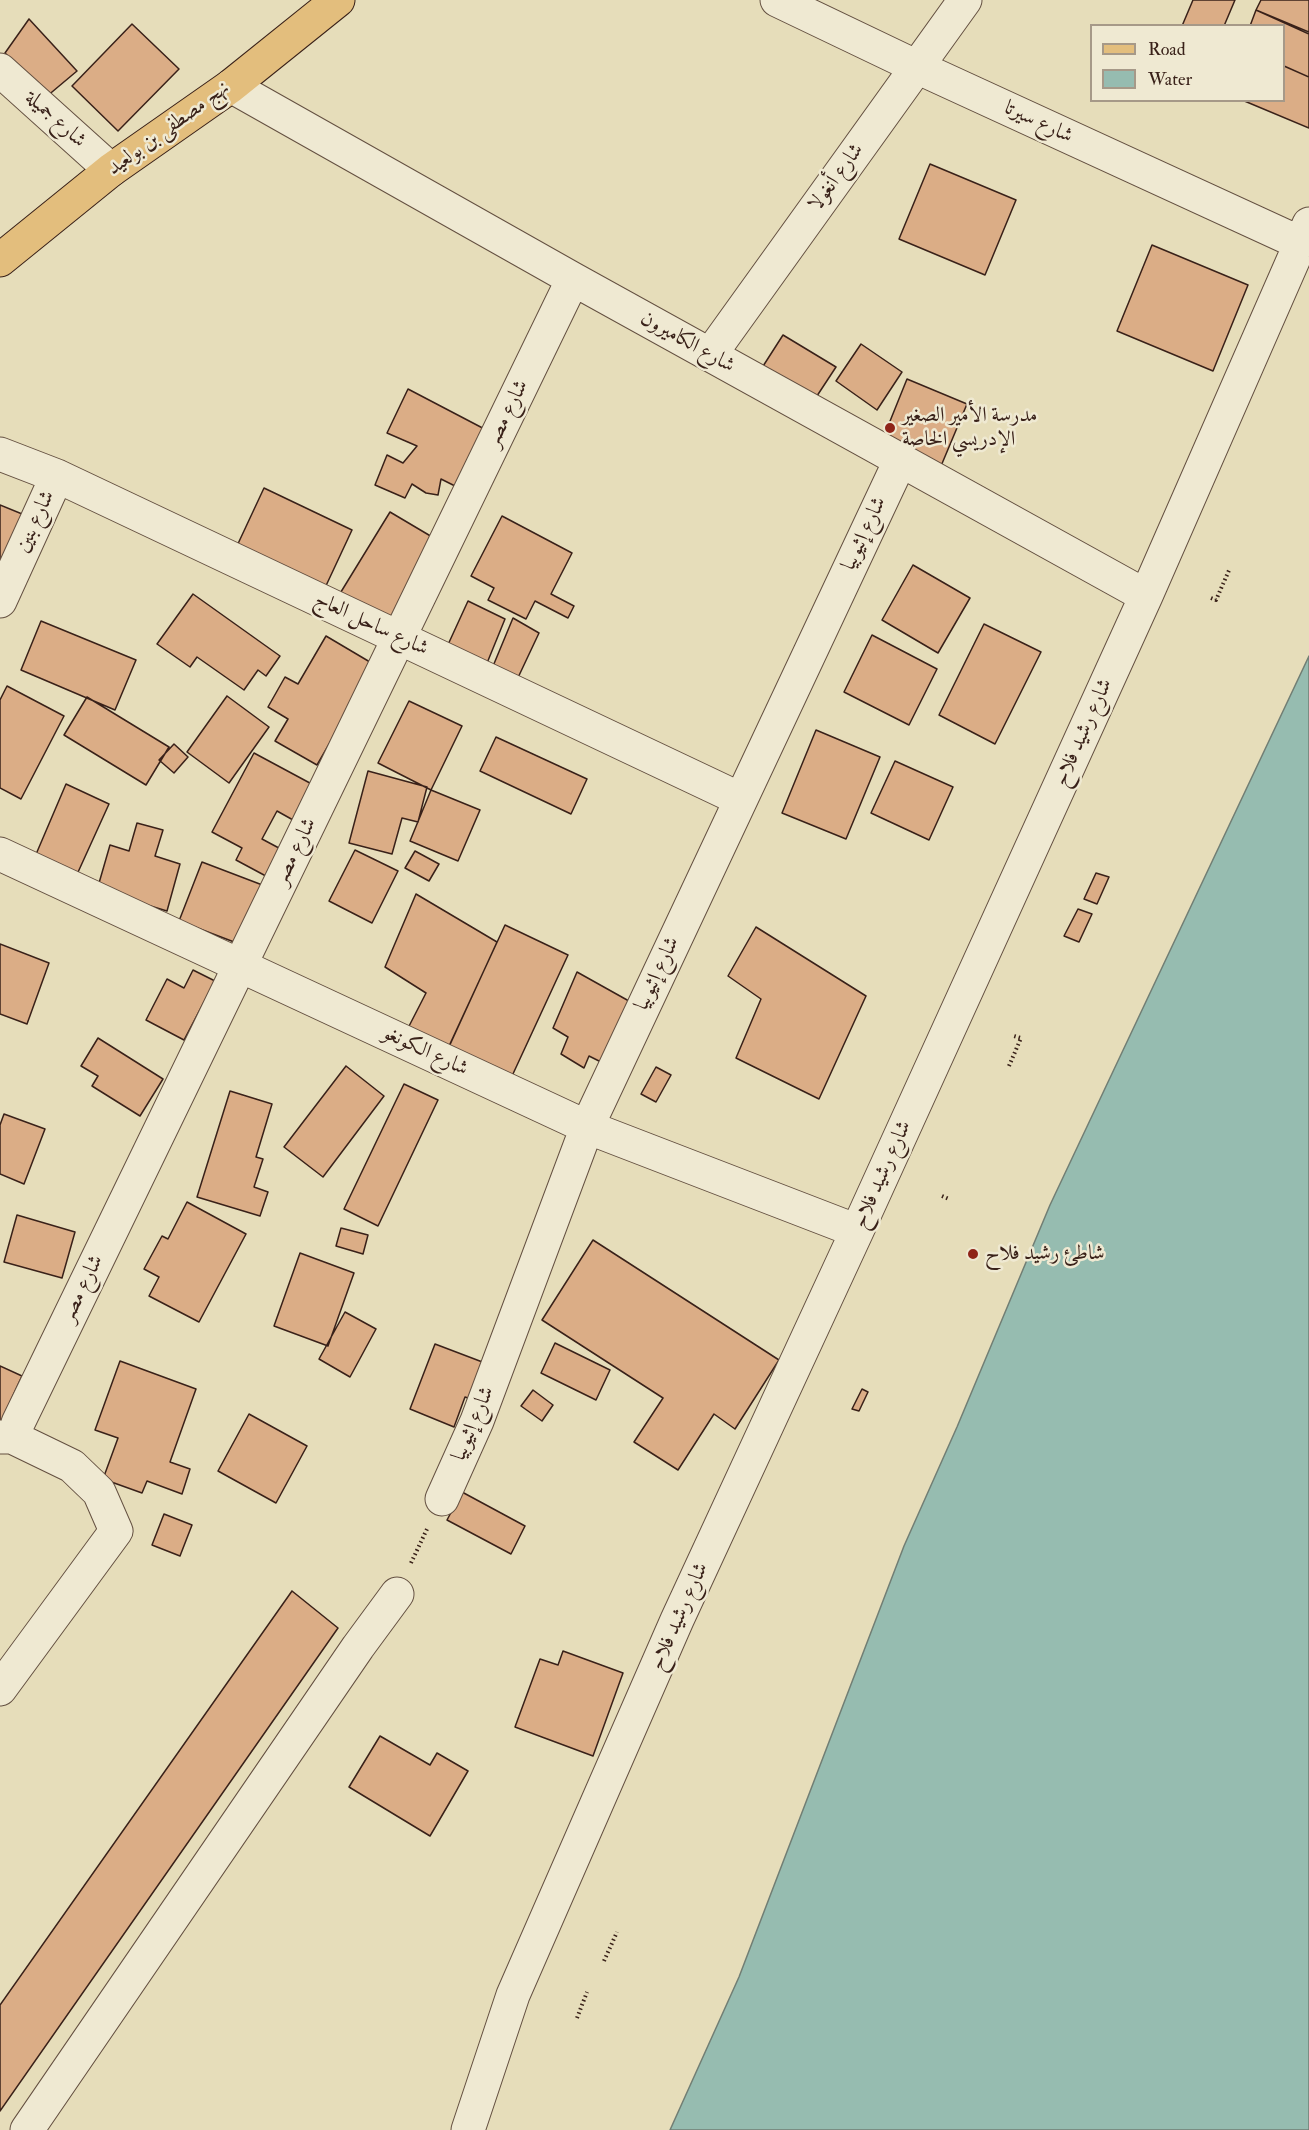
<!DOCTYPE html>
<html>
<head>
<meta charset="utf-8">
<style>
  body { margin:0 }
  #map { position:relative; width:1309px; height:2130px; overflow:hidden; background:#e6ddba; font-family:"IM FELL Double Pica",serif }
  canvas { display:block }
  .legend { position:absolute; left:1090px; top:24px; width:195px; height:78px; box-sizing:border-box; background:#efe9d2; border:2px solid #a69988; margin:0; padding:8px 10px; list-style:none; font-size:18px; color:#392119 }
  .legend li { display:flex; align-items:center; gap:12px; height:30px }
  .legend b { width:30px; border:2px solid #a69988 }
</style>
</head>
<body>
<div id="map">
<canvas width="1309" height="2130"></canvas>
<ul class="legend">
<li><b style="height:8px;background:#e3be7d"></b>Road</li>
<li><b style="height:16px;background:#96bcb0"></b>Water</li>
</ul>
</div>
<script>
const ctx = document.querySelector('canvas').getContext('2d');
ctx.lineJoin = 'round';
function fillPath(path, color) { ctx.fillStyle = color; ctx.fill(path, 'evenodd'); }
const shape = rows => new Path2D(rows.map(r => 'M' + r).join(''));
function stroke(path, color, width, dash) { ctx.strokeStyle = color; ctx.lineWidth = width; ctx.lineCap = dash ? 'butt' : 'round'; ctx.setLineDash(dash || []); ctx.stroke(path); }
function write(font, color, halo, rows, align = 'center') {
  ctx.font = font + ' "IM FELL Double Pica",Amiri,serif'; ctx.lineWidth = 5; ctx.setLineDash([]); ctx.textBaseline = 'middle'; ctx.strokeStyle = halo; ctx.fillStyle = color; for (const [text, x, y, turn = 0] of rows) {
    ctx.save(); ctx.translate(x, y); ctx.rotate((+turn || 0) * Math.PI / 180); ctx.textAlign = isNaN(turn) ? turn : align; if (halo) ctx.strokeText(text, 0, 0); ctx.fillText(text, 0, 0); ctx.restore();
  }
}
const water = shape([
  [1309,656,1309,2130,670,2130,739,1977,904,1546,957,1427,1050,1205,1309,656]
]);
fillPath(water, '#96bcb0');
stroke(water, '#717e74', 1.5);
const building = shape([
  [1193,0,1235,0,1224,26,1182,26,1193,0],
  [1261,0,1309,0,1309,34,1256,10,1261,0],
  [1256,10,1309,32,1309,77,1284,66,1284,26,1250,26,1256,10],
  [29,19,77,71,46,97,5,53,29,19],
  [132,24,179,69,118,131,72,86,132,24],
  [1284,66,1309,77,1309,128,1242,100,1284,100,1284,66],
  [930,164,1016,200,985,275,899,239,930,164],
  [1152,245,1248,285,1213,371,1117,331,1152,245],
  [783,335,836,367,811,405,758,374,783,335],
  [861,344,902,372,877,410,836,381,861,344],
  [907,379,967,404,941,466,882,441,907,379],
  [408,389,494,434,465,491,441,479,438,495,426,493,412,484,405,498,375,485,387,455,403,463,417,446,387,433,408,389],
  [264,488,352,530,324,590,236,548,264,488],
  [0,505,27,516,0,584,0,505],
  [390,512,444,544,392,628,336,600,390,512],
  [502,516,572,553,551,594,574,606,568,618,535,601,526,619,488,600,494,588,471,576,502,516],
  [913,565,970,598,938,653,882,620,913,565],
  [193,594,280,656,266,676,258,670,244,690,197,657,190,667,157,644,193,594],
  [468,601,505,619,485,668,446,649,468,601],
  [513,618,539,633,515,684,491,671,513,618],
  [41,621,136,660,115,710,21,670,41,621],
  [984,624,1041,652,995,744,939,715,984,624],
  [872,635,937,669,909,725,844,692,872,635],
  [326,636,375,665,317,765,275,741,288,719,268,707,285,677,298,684,326,636],
  [7,686,64,716,21,799,0,788,0,700,7,686],
  [227,696,269,727,229,783,187,752,227,696],
  [87,697,169,747,146,785,64,735,87,697],
  [409,701,462,726,431,790,378,763,409,701],
  [816,730,880,757,846,839,782,813,816,730],
  [496,737,587,779,571,814,480,771,496,737],
  [174,744,188,757,174,773,159,760,174,744],
  [254,753,321,789,302,825,277,811,262,839,292,855,277,882,236,860,242,848,212,832,254,753],
  [895,761,953,787,929,840,871,813,895,761],
  [368,771,427,787,418,822,402,818,392,854,349,843,368,771],
  [66,784,109,804,74,881,34,859,66,784],
  [431,790,480,810,458,861,410,841,431,790],
  [137,823,163,830,155,856,180,864,167,911,97,890,110,845,129,851,137,823],
  [355,850,398,871,372,923,329,901,355,850],
  [415,851,439,864,429,881,405,868,415,851],
  [202,862,265,886,242,945,179,921,202,862],
  [1096,873,1109,877,1097,904,1084,899,1096,873],
  [416,894,497,942,448,1049,406,1032,426,993,385,967,416,894],
  [1078,909,1092,914,1079,942,1064,936,1078,909],
  [505,925,568,955,506,1089,443,1059,505,925],
  [756,927,866,996,819,1099,736,1058,761,999,728,976,756,927],
  [0,944,49,963,27,1024,0,1014,0,944],
  [193,970,215,981,184,1040,146,1020,167,979,184,988,193,970],
  [577,972,645,1010,607,1065,589,1056,584,1068,561,1054,568,1037,553,1028,577,972],
  [98,1038,163,1079,140,1116,92,1086,98,1076,81,1066,98,1038],
  [346,1066,384,1096,323,1177,284,1147,346,1066],
  [656,1067,671,1075,656,1102,641,1094,656,1067],
  [404,1084,438,1100,378,1226,344,1209,404,1084],
  [230,1091,272,1104,256,1157,263,1159,254,1187,268,1192,260,1216,197,1197,230,1091],
  [4,1114,45,1129,24,1184,0,1174,0,1125,4,1114],
  [187,1202,246,1234,199,1322,149,1296,159,1277,144,1269,162,1236,168,1239,187,1202],
  [17,1215,75,1232,62,1278,4,1262,17,1215],
  [341,1228,368,1235,363,1254,336,1246,341,1228],
  [593,1240,779,1360,735,1429,714,1414,678,1470,634,1442,663,1398,542,1320,593,1240],
  [300,1253,354,1273,328,1346,274,1326,300,1253],
  [345,1312,376,1329,350,1377,319,1359,345,1312],
  [555,1343,610,1370,596,1400,541,1373,555,1343],
  [435,1344,485,1363,471,1399,465,1397,454,1427,410,1409,435,1344],
  [120,1361,196,1389,170,1462,190,1469,182,1494,147,1481,142,1493,103,1479,118,1438,95,1430,120,1361],
  [0,1366,22,1376,0,1424,0,1366],
  [862,1389,868,1392,859,1411,852,1409,862,1389],
  [533,1390,553,1405,542,1421,521,1406,533,1390],
  [249,1414,307,1446,276,1503,218,1471,249,1414],
  [462,1492,525,1526,511,1554,447,1520,462,1492],
  [164,1514,192,1525,180,1556,152,1545,164,1514],
  [292,1591,338,1628,0,2111,0,2005,292,1591],
  [563,1651,623,1673,593,1756,515,1727,540,1659,558,1665,563,1651],
  [380,1736,430,1765,437,1753,468,1771,430,1836,349,1787,380,1736]
]);
fillPath(building, '#dbad86');
stroke(building, '#392119', 1.5);
const minor = shape([
  [777,0,917,67,1300,243],
  [0,70,111,170],
  [231,86,573,279,1146,596],
  [710,355,965,0],
  [0,454,57,476,740,799],
  [0,601,57,476],
  [0,854,587,1127,857,1231],
  [18,1423,573,279],
  [0,1437,12,1437,72,1466,99,1492,116,1531,0,1689],
  [442,1499,477,1421,587,1127,900,461],
  [27,2130,358,1647,397,1594],
  [468,2130,513,1995,677,1620,857,1231,1146,596,1309,224]
]);
const major = shape([
  [0,260,111,170,231,86,338,0]
]);
stroke(minor, '#645041', 35);
stroke(major, '#392119', 35);
stroke(shape([
  [1211,598,1216,600,1230,568],
  [1009,1066,1021,1038,1014,1036],
  [942,1196,949,1199],
  [411,1563,427,1529],
  [604,1961,617,1932],
  [577,2018,587,1992]
]), '#392119', 4, [1.5, 3]);
stroke(minor, '#efe9d2', 33);
stroke(major, '#e3be7d', 33);
for (const [x, y, r, color] of [
  [890,428,6,"#8f2418"],
  [973,1254,6,"#8f2418"]
]) { const dot = new Path2D(); dot.arc(x, y, r, 0, 2 * Math.PI); ctx.fillStyle = color; ctx.fill(dot); stroke(dot, '#efe9d2', 2); }
write('21px', '#392119', '#efe9d2', [
  ["شارع جميلة",55,120,42],
  ["شارع سيرتا",1038,123,25],
  ["نهج مصطفى بن بولعيد",169,129,-36],
  ["شارع أنغولا",837,178,-54],
  ["شارع الكاميرون",687,343,29],
  ["شارع مصر",508,414,-64],
  ["شارع بنين",36,522,-65],
  ["شارع إثيوبيا",865,534,-65],
  ["شارع ساحل العاج",371,625,25],
  ["شارع رشيد فلاح",1084,733,-66],
  ["شارع مصر",296,852,-64],
  ["شارع إثيوبيا",658,974,-65],
  ["شارع الكونغو",425,1052,25],
  ["شارع رشيد فلاح",883,1175,-66],
  ["شارع مصر",83,1289,-64],
  ["شارع إثيوبيا",474,1424,-67],
  ["شارع رشيد فلاح",680,1617,-66]
]);
write('21px', '#392119', '#efe9d2', [
  ["مدرسة الأمير الصغير",902,416],
  ["الإدريسي الخاصة",902,440],
  ["شاطئ رشيد فلاح",985,1254]
], 'left');
</script>
</body>
</html>
